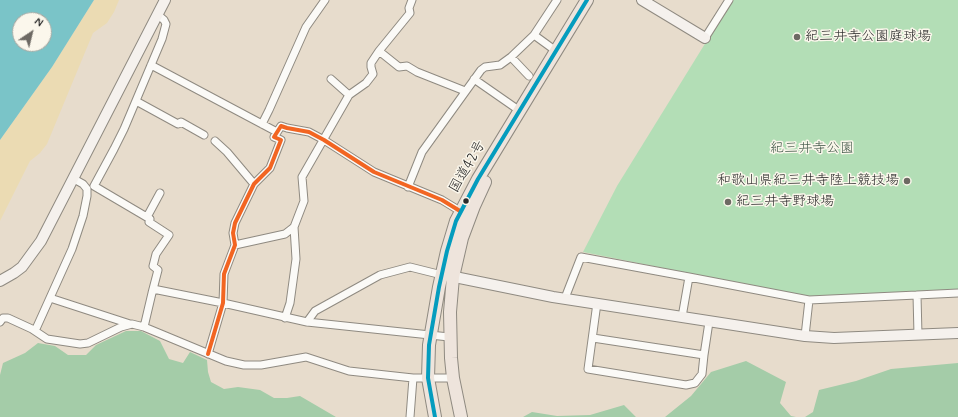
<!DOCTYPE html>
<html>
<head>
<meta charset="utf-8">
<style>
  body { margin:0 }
  #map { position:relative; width:958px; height:417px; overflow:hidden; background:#e7dccc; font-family:Mynerve,sans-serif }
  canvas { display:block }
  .north { position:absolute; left:12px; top:12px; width:40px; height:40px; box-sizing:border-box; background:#fbf7ec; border:1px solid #a8a59f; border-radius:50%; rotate:35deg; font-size:11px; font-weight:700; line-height:16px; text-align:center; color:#2b2b2b }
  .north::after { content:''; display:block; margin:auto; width:14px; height:18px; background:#6d6963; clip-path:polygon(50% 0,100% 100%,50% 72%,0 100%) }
</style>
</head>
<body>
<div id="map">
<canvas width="958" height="417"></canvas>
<div class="north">N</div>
</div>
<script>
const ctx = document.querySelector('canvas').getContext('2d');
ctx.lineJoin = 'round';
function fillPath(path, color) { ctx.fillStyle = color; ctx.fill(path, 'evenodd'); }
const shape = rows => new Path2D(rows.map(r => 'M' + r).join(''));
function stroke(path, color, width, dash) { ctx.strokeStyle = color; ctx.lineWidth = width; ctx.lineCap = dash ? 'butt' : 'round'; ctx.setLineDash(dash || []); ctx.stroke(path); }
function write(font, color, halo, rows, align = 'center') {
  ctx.font = font + ' Mynerve,"Klee One",sans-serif'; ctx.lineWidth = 3; ctx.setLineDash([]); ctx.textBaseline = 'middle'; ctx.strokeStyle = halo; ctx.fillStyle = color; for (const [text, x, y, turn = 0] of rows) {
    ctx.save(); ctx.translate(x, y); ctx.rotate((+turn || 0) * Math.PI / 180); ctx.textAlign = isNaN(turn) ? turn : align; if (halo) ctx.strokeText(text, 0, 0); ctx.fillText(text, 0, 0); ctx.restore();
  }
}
fillPath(shape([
  [732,0,958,0,958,290,819,297,803,296,583,252,617,186]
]), '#b3deb6');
fillPath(shape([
  [126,331,141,331,160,341,169,359,183,363,190,352,207,360,208,372,211,382,224,389,238,387,260,390,274,398,287,398,300,396,336,417,0,417,0,375,3,363,25,353,38,343,55,346,68,355,86,355,96,345],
  [746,361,786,382,780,403,791,416,796,417,665,417,691,396,711,372],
  [958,363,958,417,805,417,813,412,819,390,856,381,891,369],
  [624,405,636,417,523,417,532,412,557,416,590,415]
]), '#a4cca8');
fillPath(shape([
  [94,0,119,0,114,12,107,23,93,33,47,144,40,153,30,161,0,221,0,140,52,67]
]), '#ebdbb3');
fillPath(shape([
  [0,0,94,0,52,67,0,140],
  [20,20,44,20,44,44,20,44]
]), '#7ac4c8');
const street = shape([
  [534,35,556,51],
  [705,38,729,0],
  [379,51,399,67,407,66,417,72,465,91],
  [511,57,529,76],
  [151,65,277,132],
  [331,79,349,95],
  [474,79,520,111],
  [136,101,178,124,181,122,204,135],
  [262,124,269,110,306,27,325,0],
  [215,141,227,152,254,184],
  [408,187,422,152,481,70,485,67,500,65,511,57,534,35,557,0],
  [147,217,160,193],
  [235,245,285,234,294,227],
  [689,277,809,300,805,336],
  [153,289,223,303,307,322,449,337],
  [50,298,130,324],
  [565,298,581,257,689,277,682,317],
  [809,300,917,295],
  [597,303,588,369,686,385,695,383,702,374,704,355],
  [285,318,290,303,296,259,294,227,304,201,302,177,349,95,366,83,373,74,371,67,371,63,379,51,410,13,409,8,412,0],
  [0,322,3,318,8,318,32,329,47,339,80,344,88,343,121,327,132,324,144,327,226,361,244,365,261,365,306,357,349,371,413,378,453,378],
  [307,322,315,311,380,275,410,267,442,275],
  [144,327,152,293,158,270,153,266,156,254,169,235,149,222,150,219,94,186,114,149,124,129,162,39,166,24,164,20,158,15],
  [35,331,72,249,83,216,87,196,87,189,83,184,74,179],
  [918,335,917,295,958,293],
  [593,338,704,355,709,322],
  [208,354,223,303,224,274,235,245,233,233,235,223,254,184,270,168,281,140,274,137,281,126,287,128,309,132,324,140,374,172,442,200,460,211],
  [410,417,413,378]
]);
const secondary = shape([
  [642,0,705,38],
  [445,275,553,297,805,336,834,338,958,333],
  [0,281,14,273,22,267,41,241,165,0]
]);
const highway = shape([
  [435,417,428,378,429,345,439,287,447,251,456,221,478,179,587,0],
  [461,417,453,378,451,358,450,312,453,277,462,238,474,206,485,182]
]);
stroke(street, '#8f8a81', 9);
stroke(secondary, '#8f8a81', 12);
stroke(highway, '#8f8a81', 14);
stroke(street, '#fbfaf7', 7);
stroke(secondary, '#f5f1ed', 10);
stroke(highway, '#eee4dc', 12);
stroke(shape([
  [208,354,223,303,224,274,235,245,233,233,235,223,254,184,270,168,281,140,274,137,281,126,287,128,309,132,324,140,374,172,442,200,460,211]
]), '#f26522', 4);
stroke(shape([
  [435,417,428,378,429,345,439,287,447,251,456,221,478,179,587,0]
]), '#049cbe', 4);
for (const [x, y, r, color] of [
  [797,37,4,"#6d6963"],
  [907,181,4,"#6d6963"],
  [466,201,3.5,"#2b2b2b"],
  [728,202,4,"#6d6963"]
]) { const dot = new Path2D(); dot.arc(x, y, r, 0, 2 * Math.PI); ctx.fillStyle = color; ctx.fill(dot); stroke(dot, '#fbf7ec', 1.5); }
write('14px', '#2b2b2b', '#fbf7ec', [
  ["紀三井寺公園庭球場",805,37],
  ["和歌山県紀三井寺陸上競技場",899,181,"right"],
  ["紀三井寺野球場",736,202]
], 'left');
write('14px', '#425849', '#fbf7ec', [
  ["紀三井寺公園",812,149]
]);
write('14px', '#2b2b2b', '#fbf7ec', [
  ["国道42号",468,167,-60]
]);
</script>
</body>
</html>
